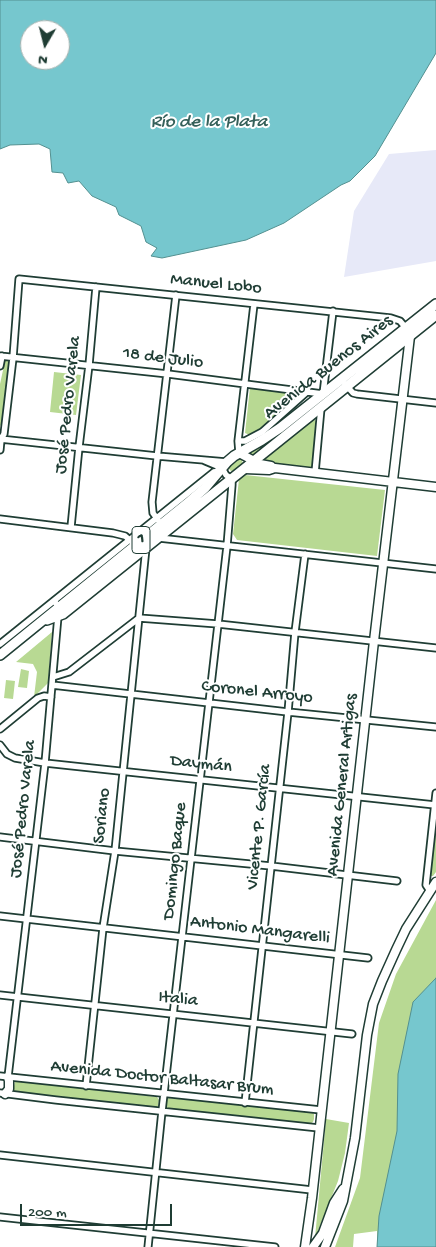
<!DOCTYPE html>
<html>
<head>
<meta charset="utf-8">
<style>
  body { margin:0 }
  #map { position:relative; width:436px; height:1247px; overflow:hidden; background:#fff; font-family:"Gochi Hand",sans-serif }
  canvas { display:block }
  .north { position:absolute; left:20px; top:20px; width:50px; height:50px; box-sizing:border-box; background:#fff; border:1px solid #a5b1ae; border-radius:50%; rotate:188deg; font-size:14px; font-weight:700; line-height:20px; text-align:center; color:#1f3d34 }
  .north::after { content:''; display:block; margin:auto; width:18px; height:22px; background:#1f3d34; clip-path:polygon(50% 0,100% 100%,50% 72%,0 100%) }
  .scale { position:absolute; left:20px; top:1204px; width:152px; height:22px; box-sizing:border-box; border:2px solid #1f3d34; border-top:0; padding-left:6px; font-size:15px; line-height:18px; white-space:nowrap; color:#1f3d34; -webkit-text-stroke:4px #fff; paint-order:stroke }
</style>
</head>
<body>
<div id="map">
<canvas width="436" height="1247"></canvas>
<div class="north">N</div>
<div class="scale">200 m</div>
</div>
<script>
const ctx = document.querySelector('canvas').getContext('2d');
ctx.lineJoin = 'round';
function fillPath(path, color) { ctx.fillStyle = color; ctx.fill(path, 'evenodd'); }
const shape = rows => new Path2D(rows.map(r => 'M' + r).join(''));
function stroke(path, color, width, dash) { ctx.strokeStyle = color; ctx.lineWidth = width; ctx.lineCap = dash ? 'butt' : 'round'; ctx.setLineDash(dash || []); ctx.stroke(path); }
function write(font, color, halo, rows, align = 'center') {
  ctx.font = font + ' "Gochi Hand",sans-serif'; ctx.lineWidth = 4; ctx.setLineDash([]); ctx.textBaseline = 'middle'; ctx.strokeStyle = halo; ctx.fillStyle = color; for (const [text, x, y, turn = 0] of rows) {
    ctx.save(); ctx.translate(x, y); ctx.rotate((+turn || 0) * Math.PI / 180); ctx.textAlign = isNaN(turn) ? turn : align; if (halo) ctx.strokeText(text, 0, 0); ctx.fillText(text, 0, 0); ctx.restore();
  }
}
fillPath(shape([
  [436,150,436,261,344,277,354,211,389,154]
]), '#e7e9f8');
fillPath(shape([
  [5,361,9,361,10,364,2,424,0,426,0,384],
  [54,372,81,375,76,415,50,412],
  [250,387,299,393,300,397,260,431,252,436,245,433],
  [311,420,315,420,316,422,312,468,266,462,264,460,265,458],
  [282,432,284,433,254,456,248,453,248,452],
  [238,458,242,460,243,465,236,470,231,471,228,468,229,466],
  [245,475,385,490,377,556,237,540,233,534,239,479],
  [52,632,48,683,34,697,37,672,33,664,16,662],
  [21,669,29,671,27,688,18,687],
  [6,680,15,681,13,699,4,698],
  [436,820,436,872,433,876,431,876,430,874],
  [436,900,436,1246,377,1247,377,1231,354,1234,353,1247,335,1247,360,1178,379,1023,396,974],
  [15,1081,157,1097,159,1100,158,1106,156,1108,14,1091,14,1086],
  [169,1098,312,1112,314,1114,314,1119,313,1122,310,1124,168,1109,167,1107,167,1100],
  [326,1119,349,1123,345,1153,338,1181,315,1238]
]), '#b8d993');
const water = shape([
  [0,0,436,0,436,53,375,156,350,181,341,185,284,223,246,240,162,258,151,256,157,248,146,242,141,226,119,215,116,207,92,196,79,181,68,183,63,173,52,172,50,149,39,144,10,145,0,149,0,0],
  [30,30,60,30,60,60,30,60,30,30],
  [436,978,436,1247,377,1247,379,1216,397,1131,398,1074,413,1002,436,978]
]);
fillPath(water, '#76c7ce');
stroke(water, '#539090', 1);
const minor = shape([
  [0,356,168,374,323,394],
  [0,366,2,356],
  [345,384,353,393,357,394,436,403],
  [323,394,333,311],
  [0,439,157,456,227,462],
  [238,441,245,441,262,432,308,391],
  [0,450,1,439,4,434,13,358,19,279,391,318,400,321,406,328],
  [239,453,238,441,254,304],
  [315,473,321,408],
  [0,519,113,533,125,536,132,542],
  [158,520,153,513,152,502,176,295],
  [71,527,79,447,89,365,96,287],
  [159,538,436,569],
  [0,644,214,472],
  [53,677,69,672,139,618,218,624,436,648],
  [52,685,288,712,436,727],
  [0,729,38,698,44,696,51,697],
  [0,745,7,754,15,758,45,763,435,805],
  [0,837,115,851,271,866,397,881],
  [430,891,426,885,436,793],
  [0,916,368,958],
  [0,995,352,1034],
  [0,1076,321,1110],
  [8,1077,45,763,58,616,59,607,54,601],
  [86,1086,103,928,115,851,146,548],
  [0,1093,56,1100,319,1128],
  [245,1103,288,712,295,632,305,554],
  [0,1155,312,1190],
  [0,1217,275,1247],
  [148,1247,162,1111,227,546,232,485,232,479,226,475,222,468,203,460]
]);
const tertiary = shape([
  [239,453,260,464,271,466],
  [245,469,269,470,275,468,436,487],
  [5,1094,9,1089,9,1081,8,1077],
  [305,1247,312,1198,374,641,410,336,409,333],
  [313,1247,323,1233,334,1203,343,1189],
  [325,1247,343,1201,355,1138,367,1035,373,1004,382,981,396,950,406,929,436,882]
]);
const primary = shape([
  [47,620,63,614,436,315],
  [0,655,190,501,205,488,227,462,234,456,262,440,280,428,436,304]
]);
stroke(minor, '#1f3d34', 9);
stroke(tertiary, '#1f3d34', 11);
stroke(primary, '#1f3d34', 12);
stroke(minor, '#fff', 5.5);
stroke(tertiary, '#fff', 8);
stroke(primary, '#fff', 9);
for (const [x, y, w] of [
  [141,540,18]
]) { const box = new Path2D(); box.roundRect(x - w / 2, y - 13.5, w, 27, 4); ctx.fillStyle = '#fff'; ctx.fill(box); stroke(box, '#1f3d34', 1); }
write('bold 16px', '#1f3d34', null, [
  ["1",141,540]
]);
write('18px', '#1f3d34', '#fff', [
  ["Manuel Lobo",216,285,6],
  ["18 de Julio",163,359,7],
  ["Avenida Buenos Aires",329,368,-38],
  ["José Pedro Varela",69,405,-84],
  ["Coronel Arroyo",257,693,6],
  ["Daymán",201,765,6],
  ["Avenida General Artigas",343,785,-84],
  ["José Pedro Varela",24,809,-84],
  ["Soriano",103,816,-84],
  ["Vicente P. García",260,827,-84],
  ["Domingo Baque",176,861,-84],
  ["Antonio Mangarelli",260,931,7],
  ["Italia",178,1000,6],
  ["Avenida Doctor Baltasar Brum",162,1079,6]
]);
write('italic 19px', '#35605a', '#fff', [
  ["Río de la Plata",209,123]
]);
</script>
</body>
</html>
